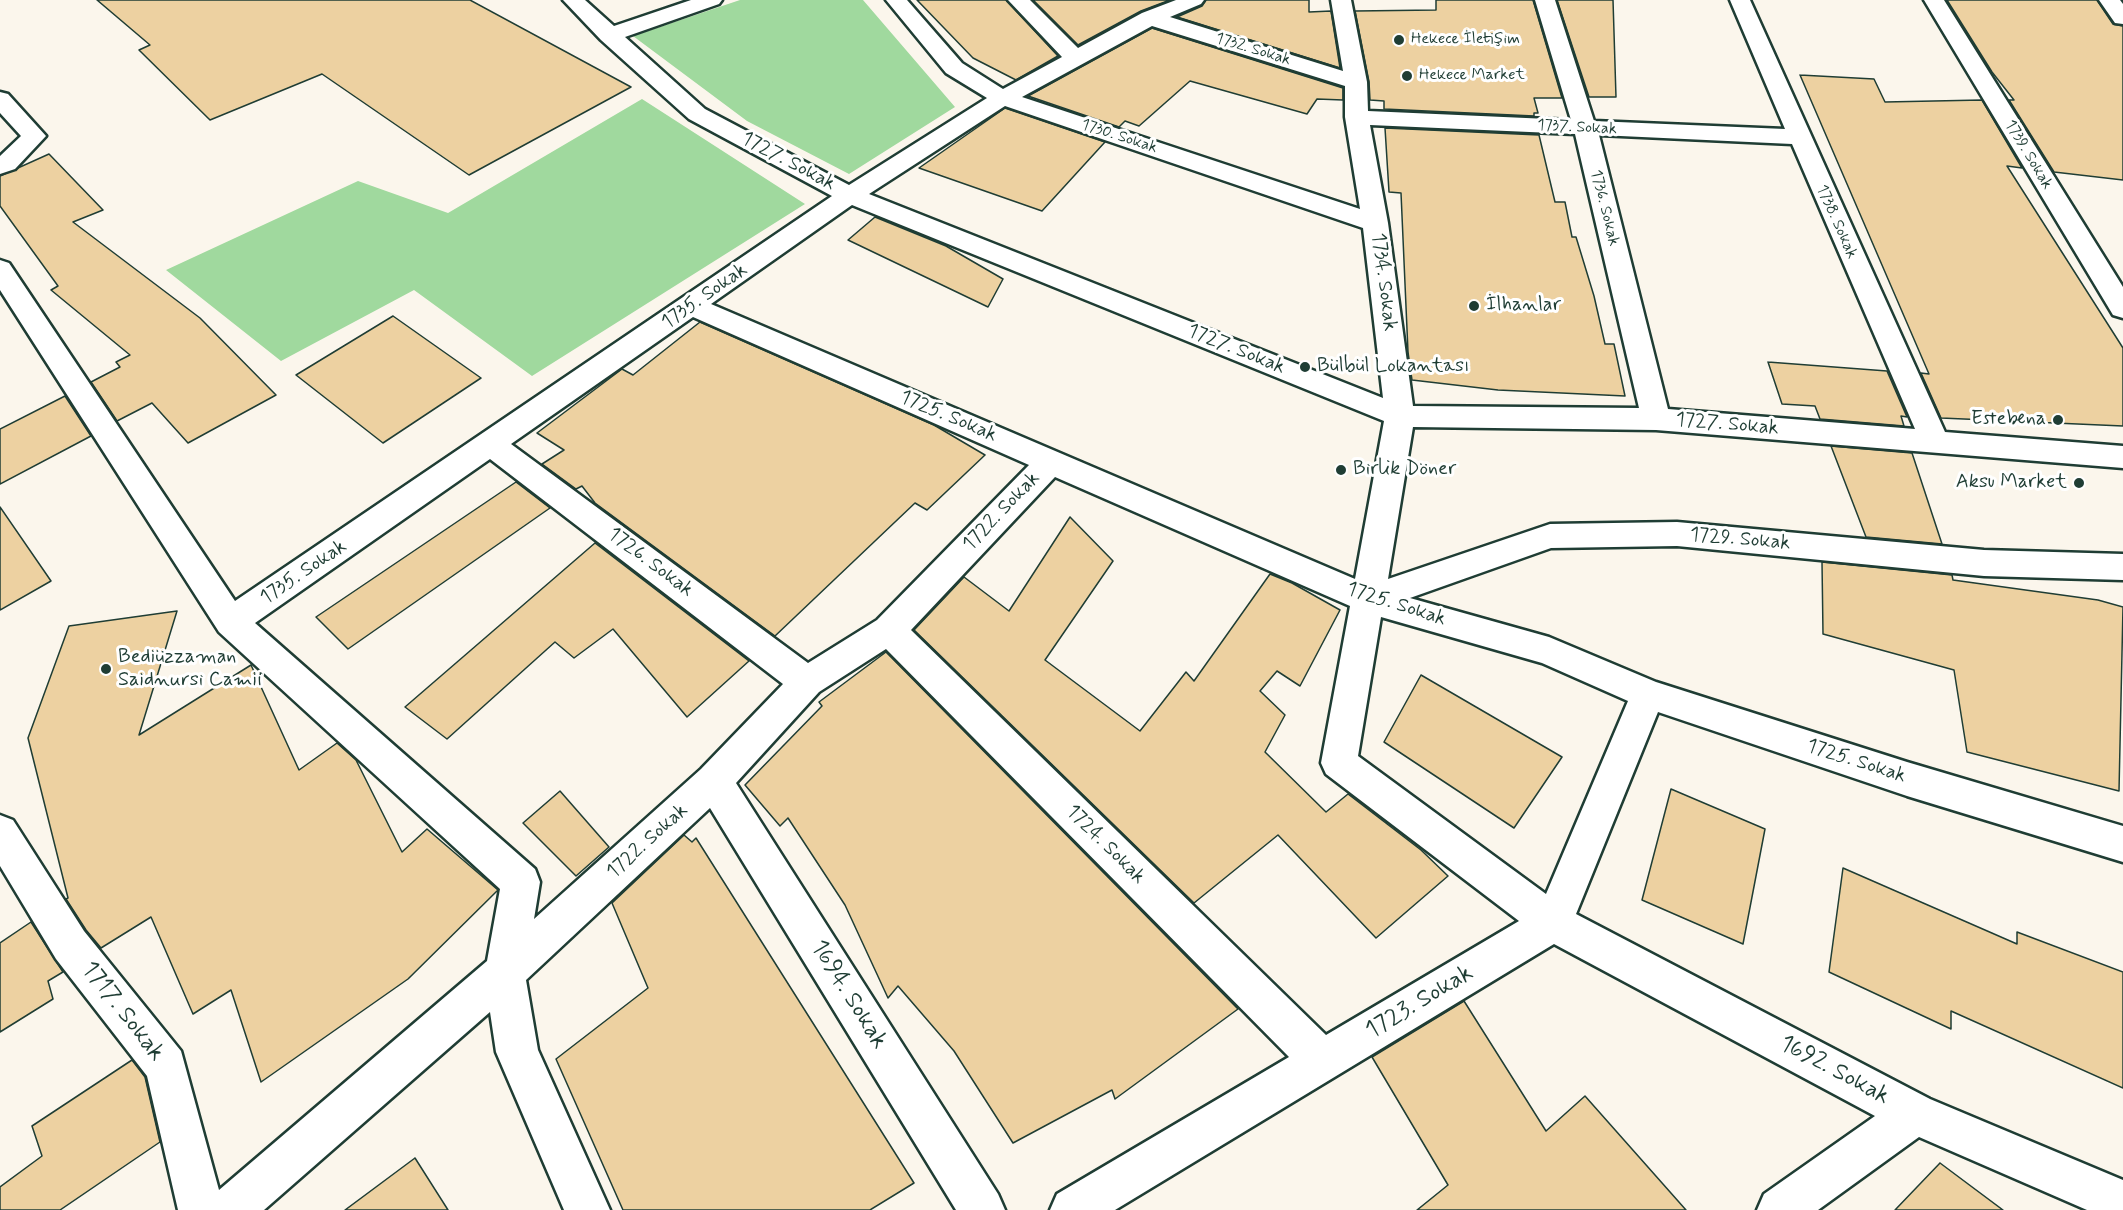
<!DOCTYPE html>
<html>
<head>
<meta charset="utf-8">
<style>
  body { margin:0 }
  canvas { display:block; background:#fbf6ec }
</style>
</head>
<body>
<canvas width="2123" height="1210"></canvas>
<script>
const ctx = document.querySelector('canvas').getContext('2d');
ctx.lineJoin = 'round';
function fillPath(path, color) { ctx.fillStyle = color; ctx.fill(path, 'evenodd'); }
const shape = rows => new Path2D(rows.map(r => 'M' + r).join(''));
function stroke(path, color, width, dash) { ctx.strokeStyle = color; ctx.lineWidth = width; ctx.lineCap = dash ? 'butt' : 'round'; ctx.setLineDash(dash || []); ctx.stroke(path); }
function write(font, color, halo, rows, align = 'center') {
  ctx.font = font + ' Mynerve,sans-serif'; ctx.lineWidth = 6; ctx.setLineDash([]); ctx.textBaseline = 'middle'; ctx.strokeStyle = halo; ctx.fillStyle = color; for (const [text, x, y, turn = 0] of rows) {
    ctx.save(); ctx.translate(x, y); ctx.rotate((+turn || 0) * Math.PI / 180); ctx.textAlign = isNaN(turn) ? turn : align; if (halo) ctx.strokeText(text, 0, 0); ctx.fillText(text, 0, 0); ctx.restore();
  }
}
fillPath(shape([
  [740,0,863,0,955,107,849,174,747,121,633,36],
  [642,99,805,204,532,376,414,290,281,361,166,270,358,181,448,213]
]), '#a0d99e');
const building = shape([
  [97,0,470,0,631,87,469,175,322,74,210,120,139,50,150,45,97,0],
  [917,0,1006,0,1058,56,1016,80,973,58,917,0],
  [1033,0,1170,0,1141,11,1078,45,1033,0],
  [1206,0,1309,0,1309,12,1331,11,1340,68,1177,17,1202,6,1206,0],
  [1436,0,1533,0,1562,98,1534,98,1538,113,1534,113,1534,116,1384,109,1384,101,1370,100,1369,82,1355,11,1436,10,1436,0],
  [1557,0,1613,0,1616,97,1589,97,1557,0],
  [1947,0,2097,0,2113,24,2123,26,2123,180,2054,172,2009,100,2014,100,1992,72,1947,0],
  [1152,28,1343,88,1343,100,1317,99,1307,114,1190,81,1139,126,1125,121,1119,127,1028,96,1152,28],
  [1800,75,1874,79,1885,102,1982,100,2022,168,2007,166,2123,348,2123,426,1941,418,1921,373,1929,374,1800,75],
  [1005,108,1105,142,1042,211,919,168,1005,108],
  [1385,128,1539,135,1555,202,1565,202,1572,237,1576,237,1594,296,1605,344,1614,344,1625,396,1498,390,1412,380,1408,352,1401,193,1389,192,1385,128],
  [49,154,103,210,73,222,200,318,276,395,188,443,152,403,117,421,91,382,120,367,116,362,130,355,51,290,58,286,0,206,0,176,49,154],
  [875,217,946,246,1003,279,988,307,848,240,875,217],
  [393,316,481,378,383,443,296,375,393,316],
  [700,322,934,425,985,455,927,510,915,503,775,636,595,503,582,486,576,489,542,464,564,450,537,433,622,369,633,375,700,322],
  [1768,362,1887,371,1907,417,1901,416,1904,426,1820,419,1815,406,1782,404,1768,362],
  [65,396,91,436,0,484,0,429,65,396],
  [1831,446,1912,453,1942,544,1866,537,1831,446],
  [516,482,550,508,348,649,316,617,516,482],
  [0,507,51,581,0,610,0,507],
  [1070,517,1113,561,1045,660,1140,731,1186,672,1194,681,1270,574,1292,583,1340,610,1300,686,1277,671,1260,691,1285,715,1265,752,1326,812,1348,794,1421,850,1448,876,1376,938,1278,835,1194,903,914,630,964,577,1009,611,1070,517],
  [595,543,749,661,687,717,613,629,574,658,555,642,447,739,405,707,595,543],
  [1822,562,1952,575,1953,580,2098,600,2123,607,2119,791,1967,752,1954,670,1823,634,1822,562],
  [177,611,139,735,251,665,299,770,337,743,356,760,402,852,427,829,498,890,408,979,261,1082,231,990,193,1014,151,917,101,948,86,930,66,899,68,898,28,738,69,626,177,611],
  [886,652,1238,1009,1115,1099,1112,1090,1013,1143,954,1051,898,986,888,998,845,905,788,818,780,826,745,785,822,706,819,702,886,652],
  [1421,675,1562,757,1514,828,1384,742,1421,675],
  [1671,789,1765,829,1743,944,1642,900,1671,789],
  [560,791,609,847,576,876,523,823,560,791],
  [684,835,692,842,696,838,914,1183,870,1210,623,1210,556,1059,648,988,612,903,684,835],
  [1843,868,2017,944,2017,932,2123,972,2123,1088,1951,1011,1951,1029,1829,972,1843,868],
  [31,922,63,972,48,981,53,999,0,1032,0,943,31,922],
  [1464,1001,1546,1131,1585,1096,1686,1210,1417,1210,1448,1185,1372,1057,1464,1001],
  [132,1060,145,1077,160,1142,60,1210,0,1210,0,1187,42,1156,32,1126,132,1060],
  [415,1158,448,1210,345,1210,415,1158],
  [1940,1163,2003,1210,1895,1210,1940,1163]
]);
fillPath(building, '#edd1a1');
stroke(building, '#1f3d34', 1.5);
const street = shape([
  [563,0,585,0,614,26,691,0,722,0,719,4,625,37,705,109,849,185,987,98,946,73,886,0,907,0,962,63,1003,89,1062,57,1008,0,1030,0,1078,48,1142,13,1176,0,1204,0,1201,4,1170,17,1343,71,1331,0,1351,0,1367,82,1368,111,1571,120,1535,0,1555,0,1594,121,1785,129,1730,0,1750,0,1945,432,2123,446,2123,468,1656,430,1413,427,1388,579,1550,524,1677,522,1984,550,2123,554,2123,580,1984,576,1677,546,1551,548,1410,598,1549,637,1656,682,1907,762,2123,826,2123,862,1907,796,1658,712,1576,914,1930,1099,2123,1180,2123,1210,2087,1210,1919,1137,1818,1210,1757,1210,1764,1194,1875,1116,1554,944,1115,1210,1050,1210,1057,1194,1289,1057,886,649,819,692,736,783,998,1194,1005,1210,956,1210,710,808,526,980,538,1050,610,1210,564,1210,496,1052,490,1012,264,1210,178,1210,147,1076,56,959,0,866,0,815,13,820,84,931,181,1051,219,1190,487,961,500,889,219,632,0,290,0,260,9,263,235,601,832,196,689,119,601,40,563,0],
  [1152,26,1345,86,1345,117,1360,209,1022,97,1152,26],
  [1005,106,1363,228,1383,398,869,194,1005,106],
  [1370,125,1575,134,1639,408,1413,406,1388,223,1370,125],
  [1599,135,1792,144,1915,429,1668,409,1599,135],
  [852,205,1384,421,1355,579,711,304,852,205],
  [693,317,1029,465,877,620,808,663,511,444,693,317],
  [490,459,783,684,701,769,534,919,540,882,535,869,255,623,490,459],
  [1055,477,1350,606,1321,763,1326,774,1519,921,1326,1035,911,630,1055,477],
  [1381,617,1542,663,1628,701,1546,894,1358,756,1381,617],
  [1924,0,1944,0,2123,287,2123,318,2113,315,1924,0],
  [2099,0,2120,0,2123,4,2123,24,2115,23,2099,0],
  [0,92,8,94,46,136,15,169,0,174,0,156,21,136,0,113,0,92]
]);
stroke(street, '#1f3d34', 5);
fillPath(street, '#fff');
for (const [x, y, r, color] of [
  [1399,40,6,"#1f3d34"],
  [1407,76,6,"#1f3d34"],
  [1474,306,6,"#1f3d34"],
  [1305,367,6,"#1f3d34"],
  [2058,420,6,"#1f3d34"],
  [1341,470,6,"#1f3d34"],
  [2079,483,6,"#1f3d34"],
  [106,669,6,"#1f3d34"]
]) { const dot = new Path2D(); dot.arc(x, y, r, 0, 2 * Math.PI); ctx.fillStyle = color; ctx.fill(dot); stroke(dot, '#fff', 2); }
write('16px', '#1f3d34', '#fff', [
  ["Hekece İletişim",1411,40],
  ["Hekece Market",1419,76]
], 'left');
write('16px', '#1f3d34', '#fff', [
  ["1732. Sokak",1253,50,17],
  ["1737. Sokak",1577,128,3],
  ["1730. Sokak",1119,137,18],
  ["1739. Sokak",2028,155,59],
  ["1736. Sokak",1604,208,76],
  ["1738. Sokak",1836,222,66]
]);
write('20px', '#1f3d34', '#fff', [
  ["1727. Sokak",788,162,28],
  ["1734. Sokak",1383,282,83],
  ["1735. Sokak",705,297,-35],
  ["1727. Sokak",1236,350,22],
  ["1725. Sokak",948,417,23],
  ["1727. Sokak",1727,425,5],
  ["1722. Sokak",1002,512,-46],
  ["1729. Sokak",1740,540,5],
  ["1726. Sokak",650,563,37],
  ["1735. Sokak",304,573,-34],
  ["1725. Sokak",1396,605,18],
  ["1725. Sokak",1856,762,18],
  ["1722. Sokak",648,842,-42],
  ["1724. Sokak",1105,845,45]
]);
write('20px', '#1f3d34', '#fff', [
  ["İlhanlar",1486,306],
  ["Bülbül Lokantası",1317,367],
  ["Estebena",2046,420,"right"],
  ["Birlik Döner",1353,470],
  ["Aksu Market",2067,483,"right"],
  ["Bediüzzaman",118,658],
  ["Saidnursi Camii",118,681]
], 'left');
write('24px', '#1f3d34', '#fff', [
  ["1694. Sokak",848,995,58],
  ["1723. Sokak",1420,1003,-31],
  ["1717. Sokak",122,1012,52],
  ["1692. Sokak",1834,1071,28]
]);
</script>
</body>
</html>
